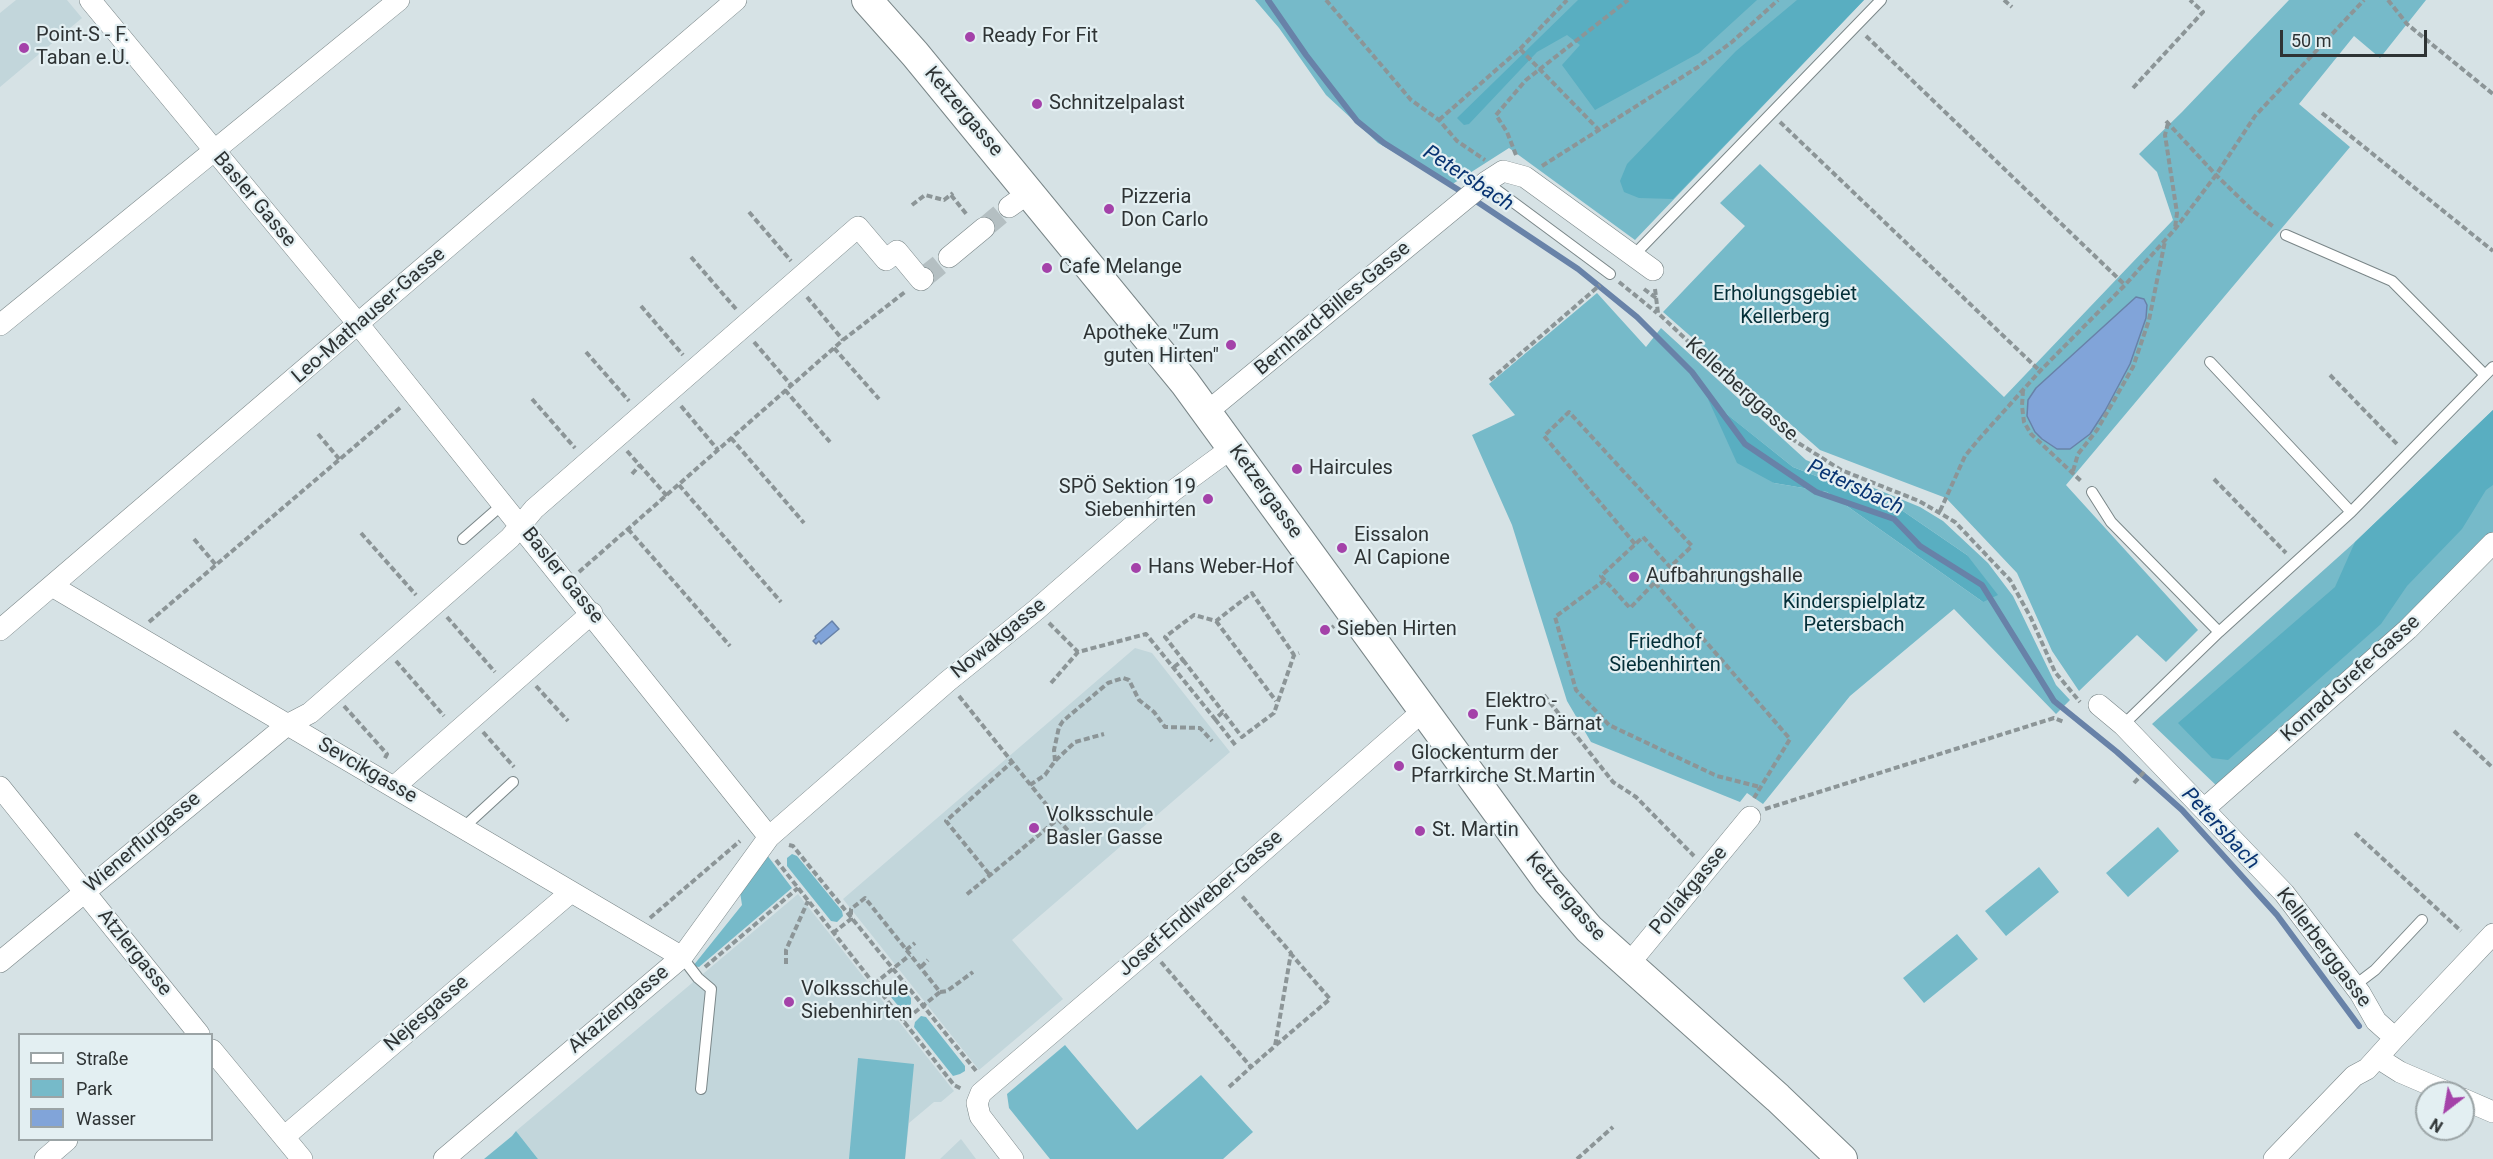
<!DOCTYPE html>
<html>
<head>
<meta charset="utf-8">
<style>
  body { margin:0 }
  #map { position:relative; width:2493px; height:1159px; overflow:hidden; background:#d6e2e5; font-family:Roboto,sans-serif }
  canvas { display:block }
  .legend { position:absolute; left:18px; top:1033px; width:195px; height:108px; box-sizing:border-box; background:#e3eff2; border:2px solid #9ba4a6; margin:0; padding:8px 10px; list-style:none; font-size:18px; color:#2e3334 }
  .legend li { display:flex; align-items:center; gap:12px; height:30px }
  .legend b { width:30px; border:2px solid #9ba4a6 }
  .north { position:absolute; left:2415px; top:1081px; width:60px; height:60px; box-sizing:border-box; background:#e3eff2; border:2px solid #9ba4a6; border-radius:50%; rotate:211deg; font-size:16px; font-weight:700; line-height:24px; text-align:center; color:#2e3334 }
  .north::after { content:''; display:block; margin:auto; width:21px; height:27px; background:#a442a9; clip-path:polygon(50% 0,100% 100%,50% 72%,0 100%) }
  .scale { position:absolute; left:2280px; top:30px; width:147px; height:27px; box-sizing:border-box; border:3px solid #2e3334; border-top:0; padding-left:8px; font-size:18px; line-height:21px; white-space:nowrap; color:#2e3334; -webkit-text-stroke:4px #e3eff2; paint-order:stroke }
</style>
</head>
<body>
<div id="map">
<canvas width="2493" height="1159"></canvas>
<ul class="legend">
<li><b style="height:8px;background:#fff"></b>Straße</li>
<li><b style="height:16px;background:#76bac9"></b>Park</li>
<li><b style="height:16px;background:#81a4d9"></b>Wasser</li>
</ul>
<div class="north">N</div>
<div class="scale">50 m</div>
</div>
<script>
const ctx = document.querySelector('canvas').getContext('2d');
ctx.lineJoin = 'round';
function fillPath(path, color) { ctx.fillStyle = color; ctx.fill(path, 'evenodd'); }
const shape = rows => new Path2D(rows.map(r => 'M' + r).join(''));
function stroke(path, color, width, dash) { ctx.strokeStyle = color; ctx.lineWidth = width; ctx.lineCap = dash ? 'butt' : 'round'; ctx.setLineDash(dash || []); ctx.stroke(path); }
function write(font, color, halo, rows, align = 'center') {
  ctx.font = font + ' Roboto,sans-serif'; ctx.lineWidth = 4.5; ctx.setLineDash([]); ctx.textBaseline = 'middle'; ctx.strokeStyle = halo; ctx.fillStyle = color; for (const [text, x, y, turn = 0] of rows) {
    ctx.save(); ctx.translate(x, y); ctx.rotate((+turn || 0) * Math.PI / 180); ctx.textAlign = isNaN(turn) ? turn : align; if (halo) ctx.strokeText(text, 0, 0); ctx.fillText(text, 0, 0); ctx.restore();
  }
}
fillPath(shape([
  [16,0,67,0,82,18,0,87,0,13],
  [1135,648,1152,653,1230,752,1012,940,1063,999,979,1070,843,899],
  [798,894,954,1091,941,1102,934,1102,909,1123,905,1159,538,1159,516,1131],
  [961,1139,976,1159,940,1159]
]), '#c2d6db');
fillPath(shape([
  [1255,0,1864,0,1635,240,1509,148,1451,185,1378,143,1326,95,1279,28],
  [2289,0,2426,0,2380,58,2354,36,2299,104,2350,147,2066,485,2198,630,2166,662,2137,635,2079,691,2052,651,2017,573,1946,498,1820,450,1663,312,1745,226,1720,203,1760,164,2004,397,2173,220,2157,172,2139,154,2182,112],
  [1597,293,1646,347,1661,328,1806,460,1920,507,1943,521,1988,563,2013,596,2056,685,2070,700,2056,714,1954,609,1850,696,1763,804,1747,793,1740,802,1591,742,1567,701,1512,525,1472,435,1515,415,1489,384],
  [1709,400,1793,467,1900,509,1967,555,1983,602,1827,492,1774,483],
  [2493,410,2493,536,2424,604,2219,788,2152,724,2355,542],
  [2158,827,2179,851,2128,897,2106,873],
  [792,854,797,856,842,911,843,916,837,922,831,921,787,866,787,858],
  [767,855,792,888,699,967,693,966,742,905,740,892],
  [2039,867,2059,892,2006,936,1985,911],
  [1957,934,1978,959,1924,1003,1903,978],
  [900,986,911,998,911,1004,905,1008,900,1008,890,996,892,987],
  [921,1016,926,1017,965,1066,965,1071,960,1074,953,1076,914,1027,915,1022],
  [1065,1045,1137,1130,1201,1075,1253,1132,1223,1159,1050,1159,1009,1108,1007,1094],
  [858,1058,914,1064,905,1159,849,1159],
  [516,1131,538,1159,484,1159,512,1136]
]), '#76bac9');
fillPath(shape([
  [1578,0,1757,0,1699,53,1595,110,1562,65,1580,45,1567,35,1537,52,1469,124,1464,125,1457,118],
  [1797,0,1864,0,1673,199,1639,198,1624,192,1620,181,1627,164,1736,51],
  [1708,399,1793,467,1900,509,1967,555,1998,595,1983,602,1827,492,1774,483,1737,463],
  [2493,410,2493,485,2486,490,2462,529,2407,586,2381,624,2228,760,2212,758,2178,723,2335,587,2355,542]
]), '#59aec1');
const water = shape([
  [2136,297,2144,299,2147,305,2146,318,2130,364,2105,411,2090,434,2070,449,2057,449,2042,439,2035,432,2027,416,2028,400,2036,388,2136,297],
  [832,621,839,629,821,644,819,641,816,644,813,641,816,638,815,636,832,621]
]);
fillPath(water, '#81a4d9');
stroke(water, '#6882a8', 1.5);
stroke(shape([
  [1268,0,1306,55,1357,121,1384,143,1465,194],
  [1473,199,1578,269,1637,317,1692,372,1745,444,1816,492,1894,519,1920,546,1982,585,2054,701,2117,752,2182,810,2277,915,2359,1026]
]), '#6882a8', 6);
stroke(shape([
  [984,228,1009,207],
  [923,278,949,257]
]), '#b4bfc2', 21, [21, 10]);
const lane = shape([
  [1486,182,1610,274],
  [2286,235,2392,281,2485,375],
  [1633,256,1881,0],
  [2210,362,2351,512],
  [2092,492,2111,522,2219,632],
  [463,539,503,504],
  [2123,725,2219,632,2351,512,2493,367],
  [463,828,513,782],
  [682,957,698,978,711,989,701,1089],
  [2354,986,2375,970,2422,920]
]);
const street = shape([
  [90,0,359,325,769,837],
  [1009,207,1030,192],
  [949,257,984,228],
  [0,325,399,0],
  [1207,412,1486,182,1503,171,1525,177,1653,270],
  [52,586,682,957],
  [0,630,736,0],
  [2099,705,2123,725,2284,893,2360,993,2376,1021,2395,1038,2367,1069,2354,1076,2274,1159],
  [0,787,199,1034],
  [394,787,592,613],
  [2204,809,2408,629,2493,543],
  [0,962,287,725,310,713,333,693,510,538,534,509,858,227,886,260,897,251,921,280,923,278],
  [1628,965,1750,817],
  [2395,1038,2493,934],
  [212,1050,302,1159],
  [2378,1058,2400,1072,2449,1093],
  [2463,1099,2493,1112],
  [284,1137,571,892],
  [45,1159,67,1140],
  [444,1159,682,957,769,837,948,681,1036,610,1173,491,1233,447],
  [1013,1159,980,1116,977,1103,981,1093,1229,881,1424,710]
]);
const secondary = shape([
  [867,0,915,54,1185,383,1548,881,1589,929,1778,1098,1842,1159]
]);
stroke(lane, '#7a8688', 12);
stroke(street, '#7a8688', 22);
stroke(secondary, '#7a8688', 32);
stroke(shape([
  [1326,0,1411,100,1439,120,1457,141,1485,160],
  [2004,0,2012,7],
  [2388,0,2407,24,2493,94],
  [1866,36,2125,285],
  [1520,49,1567,0],
  [2133,88,2203,12,2190,0],
  [2322,113,2493,251],
  [1439,120,1520,49,1599,130],
  [2166,121,2216,175,2252,210,2275,228],
  [1780,122,2040,371],
  [2168,123,2165,135,2177,213,2175,228],
  [1516,155,1507,132,1496,115,1526,80,1628,0],
  [1542,166,1698,67,1732,42,1778,0],
  [951,195,968,216],
  [912,205,925,195,944,200,953,193],
  [749,212,791,261],
  [691,257,736,309],
  [1619,282,1657,313],
  [1644,289,1656,298],
  [1655,289,1658,313,1792,439,1841,470,1919,501,1955,522,2010,580,2031,618,2055,672,2080,702],
  [807,297,843,340],
  [641,306,683,355],
  [754,342,791,385],
  [834,348,879,399],
  [586,352,629,401],
  [2330,375,2397,444],
  [1490,380,1600,285],
  [785,390,830,442],
  [2023,390,2022,406,2024,422,2031,434,2082,482],
  [532,399,575,448],
  [681,406,718,450],
  [318,434,340,460],
  [731,438,804,523],
  [627,451,667,496],
  [2073,471,2078,454,2097,430,2133,367,2149,320,2165,241],
  [632,474,640,465],
  [2214,479,2286,553],
  [679,485,781,602],
  [1940,511,1965,456,1979,439,2040,371,2125,285,2175,229,2216,175,2255,116,2364,0],
  [628,529,730,646],
  [361,533,416,595],
  [1643,537,1670,567,1630,608,1601,576,1643,537],
  [194,539,216,565],
  [1635,544,1544,436,1569,412,1692,546,1670,567],
  [579,572,843,340,905,292],
  [1605,580,1555,617,1576,690,1609,725,1717,776,1760,787],
  [1655,583,1790,739,1754,798],
  [447,617,495,672],
  [1216,621,1276,701],
  [149,622,401,407],
  [1049,623,1078,652,1146,634,1215,719,1223,712,1242,737,1274,713,1294,655,1299,653],
  [1325,633,1334,626],
  [1183,660,1223,712],
  [396,661,444,716],
  [1174,667,1183,660,1165,637,1194,615,1216,621,1252,593,1294,655],
  [1051,683,1078,652],
  [536,686,568,721],
  [1544,695,1613,782,1636,797,1694,856],
  [959,696,1058,819,966,895],
  [344,706,387,754,384,760],
  [1215,719,1236,746],
  [2454,731,2493,768],
  [483,732,514,767],
  [1055,761,1054,750,1059,727,1063,721,1108,683,1123,678,1129,680,1139,700,1154,712,1165,727,1200,728,1212,741],
  [2134,783,2144,772],
  [1030,785,1045,775,1055,761,1075,742,1104,734],
  [1765,809,2054,718,2064,722],
  [1058,819,1070,833],
  [2355,833,2461,931],
  [789,845,793,846,977,1072],
  [776,860,954,1085,962,1089],
  [989,874,946,821,1012,762],
  [650,918,740,841],
  [833,933,851,919,851,909,865,898,940,992,904,1021],
  [906,950,915,943],
  [1161,962,1251,1067,1275,1046,1291,953,1241,895],
  [786,964,786,950,808,901],
  [705,967,798,888],
  [921,967,928,960],
  [874,984,910,955],
  [940,992,947,991,973,972],
  [1276,1045,1330,999,1291,954],
  [1229,1087,1251,1067],
  [1577,1159,1613,1127]
]), '#8c9597', 4, [6, 3]);
stroke(lane, '#fff', 10);
stroke(street, '#fff', 21);
stroke(secondary, '#fff', 30);
for (const [x, y, r, color] of [
  [970,37,6,"#a442a9"],
  [24,48,6,"#a442a9"],
  [1037,104,6,"#a442a9"],
  [1109,209,6,"#a442a9"],
  [1047,268,6,"#a442a9"],
  [1231,345,6,"#a442a9"],
  [1297,469,6,"#a442a9"],
  [1208,499,6,"#a442a9"],
  [1342,548,6,"#a442a9"],
  [1136,568,6,"#a442a9"],
  [1634,577,6,"#a442a9"],
  [1325,630,6,"#a442a9"],
  [1473,714,6,"#a442a9"],
  [1399,766,6,"#a442a9"],
  [1034,828,6,"#a442a9"],
  [1420,831,6,"#a442a9"],
  [789,1002,6,"#a442a9"]
]) { const dot = new Path2D(); dot.arc(x, y, r, 0, 2 * Math.PI); ctx.fillStyle = color; ctx.fill(dot); stroke(dot, '#e3eff2', 2); }
write('20px', '#2e3334', '#e3eff2', [
  ["Point-S - F.",36,36],
  ["Taban e.U.",36,59],
  ["Ready For Fit",982,37],
  ["Schnitzelpalast",1049,104],
  ["Pizzeria",1121,198],
  ["Don Carlo",1121,221],
  ["Cafe Melange",1059,268],
  ["Apotheke \"Zum",1219,334,"right"],
  ["guten Hirten\"",1219,357,"right"],
  ["Haircules",1309,469],
  ["SPÖ Sektion 19",1196,488,"right"],
  ["Siebenhirten",1196,511,"right"],
  ["Eissalon",1354,536],
  ["Al Capione",1354,559],
  ["Hans Weber-Hof",1148,568],
  ["Aufbahrungshalle",1646,577],
  ["Sieben Hirten",1337,630],
  ["Elektro -",1485,702],
  ["Funk - Bärnat",1485,725],
  ["Glockenturm der",1411,754],
  ["Pfarrkirche St.Martin",1411,777],
  ["Volksschule",1046,816],
  ["Basler Gasse",1046,839],
  ["St. Martin",1432,831],
  ["Volksschule",801,990],
  ["Siebenhirten",801,1013]
], 'left');
write('20px', '#2e3334', '#e3eff2', [
  ["Ketzergasse",963,112,50],
  ["Basler Gasse",254,200,50],
  ["Bernhard-Billes-Gasse",1333,309,-40],
  ["Leo-Mathauser-Gasse",369,316,-41],
  ["Kellerberggasse",1741,390,42],
  ["Ketzergasse",1265,492,54],
  ["Basler Gasse",562,576,51],
  ["Nowakgasse",999,639,-39],
  ["Konrad-Grefe-Gasse",2351,679,-42],
  ["Sevcikgasse",367,771,30],
  ["Wienerflurgasse",143,843,-40],
  ["Pollakgasse",1689,891,-50],
  ["Ketzergasse",1565,897,49],
  ["Josef-Endlweber-Gasse",1201,904,-41],
  ["Kellerberggasse",2323,948,53],
  ["Atzlergasse",134,953,51],
  ["Akaziengasse",619,1010,-40],
  ["Nejesgasse",427,1014,-41]
]);
write('20px', '#042f38', '#e3eff2', [
  ["Erholungsgebiet",1785,295],
  ["Kellerberg",1785,318],
  ["Kinderspielplatz",1854,603],
  ["Petersbach",1854,626],
  ["Friedhof",1665,643],
  ["Siebenhirten",1665,666]
]);
write('italic 21px', '#093472', '#e3eff2', [
  ["Petersbach",1468,179,33],
  ["Petersbach",1855,488,25],
  ["Petersbach",2220,829,47]
]);
</script>
</body>
</html>
